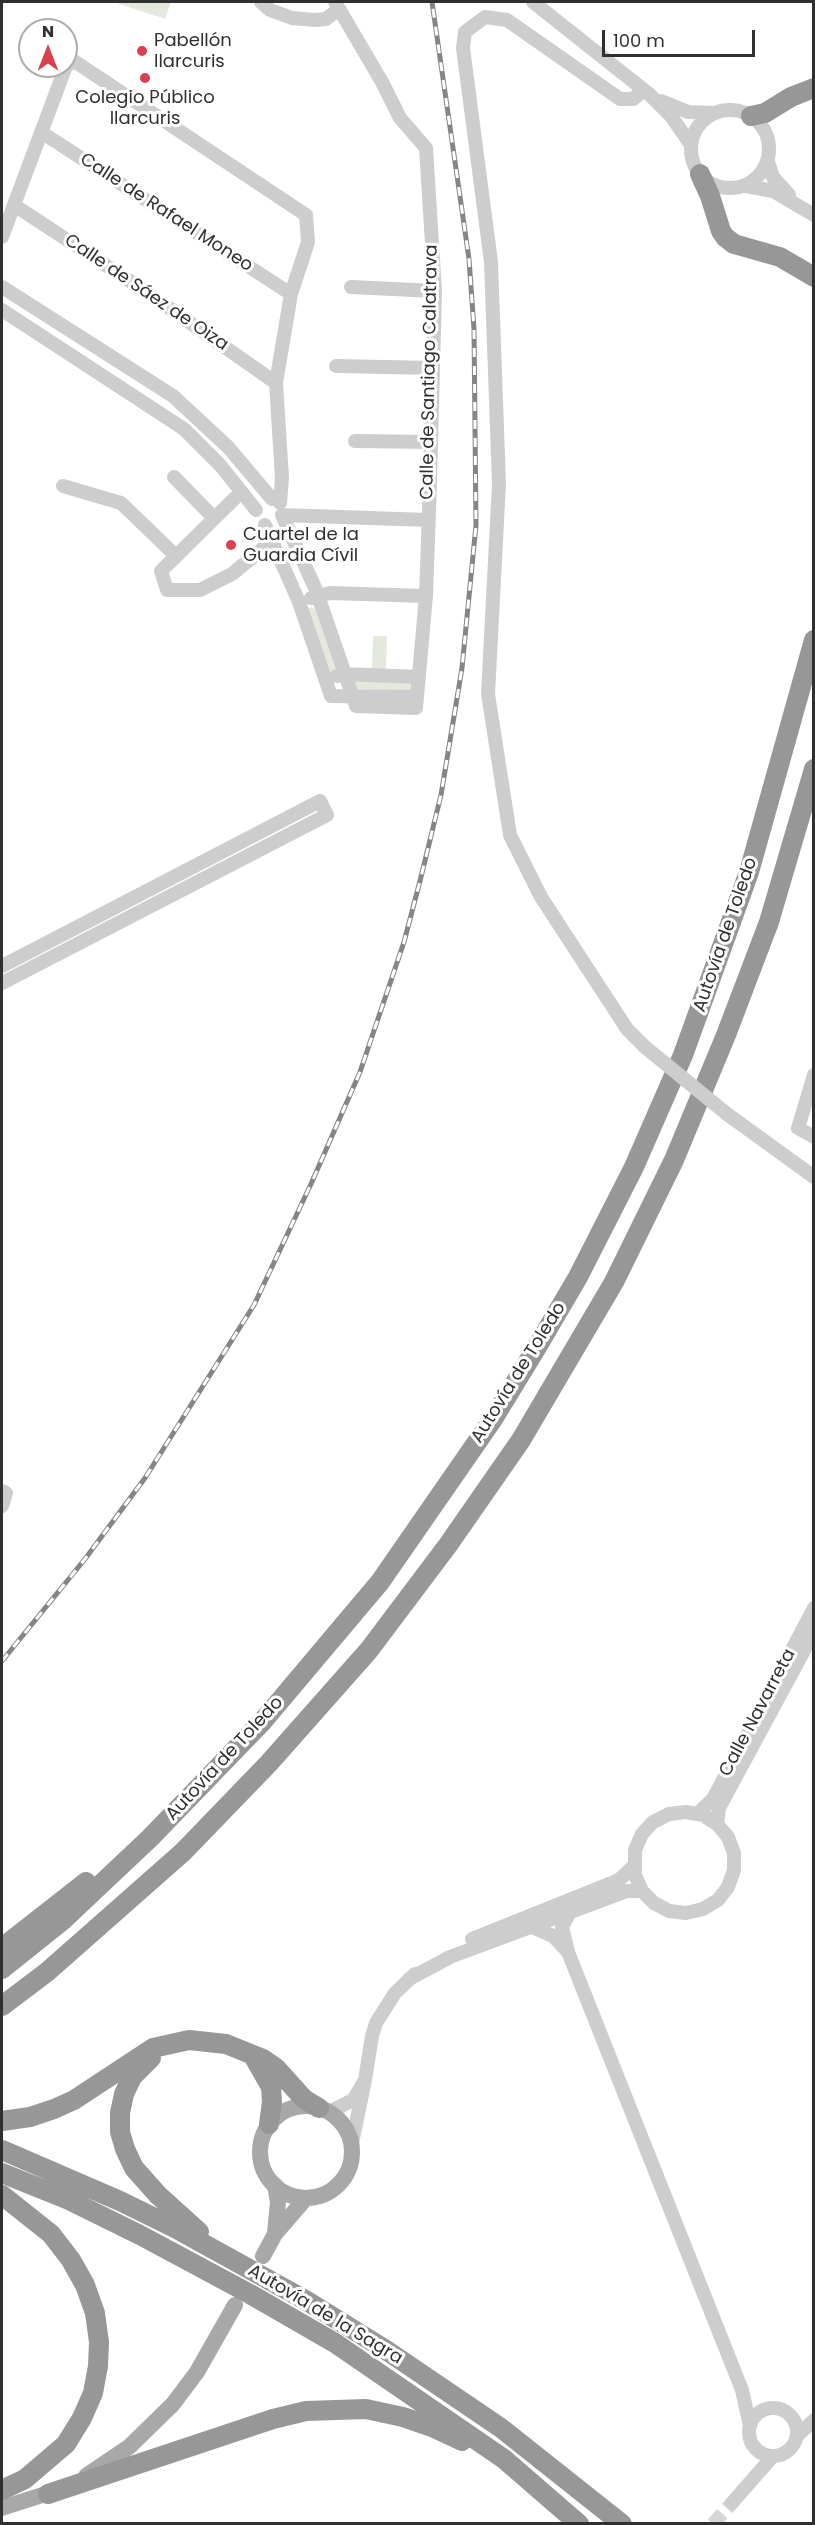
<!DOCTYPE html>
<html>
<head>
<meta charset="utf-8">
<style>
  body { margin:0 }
  #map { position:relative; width:815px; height:2525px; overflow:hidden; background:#fff; font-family:Poppins,sans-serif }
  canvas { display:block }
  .frame { position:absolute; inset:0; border:3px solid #303030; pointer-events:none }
  .north { position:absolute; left:18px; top:18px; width:60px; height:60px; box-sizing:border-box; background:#fff; border:2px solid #acacac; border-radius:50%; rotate:0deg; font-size:16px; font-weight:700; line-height:24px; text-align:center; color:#303030 }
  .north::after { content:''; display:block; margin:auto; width:21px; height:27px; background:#da404e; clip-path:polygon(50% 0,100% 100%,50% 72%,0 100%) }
  .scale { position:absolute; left:602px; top:30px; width:153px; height:27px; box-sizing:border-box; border:3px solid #303030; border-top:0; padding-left:8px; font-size:18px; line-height:21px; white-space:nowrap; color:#303030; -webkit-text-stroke:4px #fff; paint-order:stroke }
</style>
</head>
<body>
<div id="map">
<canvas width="815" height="2525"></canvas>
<div class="frame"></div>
<div class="north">N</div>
<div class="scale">100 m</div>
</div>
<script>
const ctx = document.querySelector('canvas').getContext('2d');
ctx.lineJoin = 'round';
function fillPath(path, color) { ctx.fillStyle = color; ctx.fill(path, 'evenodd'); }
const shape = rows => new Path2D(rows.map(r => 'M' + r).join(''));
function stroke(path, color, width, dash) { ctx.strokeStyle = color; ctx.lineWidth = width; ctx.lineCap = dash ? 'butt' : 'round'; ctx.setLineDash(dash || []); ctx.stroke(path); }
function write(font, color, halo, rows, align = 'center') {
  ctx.font = font + ' Poppins,sans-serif'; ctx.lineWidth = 6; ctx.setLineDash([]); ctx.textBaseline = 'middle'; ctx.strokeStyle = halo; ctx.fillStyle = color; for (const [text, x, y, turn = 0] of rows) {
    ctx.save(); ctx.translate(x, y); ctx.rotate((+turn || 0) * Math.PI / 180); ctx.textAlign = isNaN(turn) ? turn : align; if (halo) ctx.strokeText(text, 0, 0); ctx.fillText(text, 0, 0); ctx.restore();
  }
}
fillPath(shape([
  [113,2,171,2,165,19],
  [311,607,315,609,336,668,334,672,328,672,307,610],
  [373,636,387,636,386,669,372,669],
  [353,680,412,683,412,688,408,691,352,689]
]), '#e4e9dd');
stroke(shape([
  [713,2524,732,2503]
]), '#d6d6d6', 14, [14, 7]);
stroke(shape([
  [261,2,270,10,292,18,315,20,326,19,339,9],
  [335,2,382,82,400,118,426,148,435,291,430,482,426,596,416,708,356,706,316,590,282,515,428,520],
  [533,2,649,94,671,116,691,145],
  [66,66,74,61,306,215,308,242,291,294,276,383,282,478,280,503],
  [644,90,633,99,620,99,507,20,485,17,465,32,463,48,491,262,499,484,488,694,510,835,541,897,627,1029,645,1047],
  [661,101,688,112,715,113],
  '691 149a39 39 0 1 1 78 0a39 39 0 1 1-78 0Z',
  [41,132,291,294],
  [768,162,773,177,789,195],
  [746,186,773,191,814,215],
  [14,205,142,289,276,383],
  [2,237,66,66],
  [2,287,173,396,228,447,272,499],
  [351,287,435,291],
  [2,310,184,429,220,465,256,510],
  [336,366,433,368],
  [355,441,431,442],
  [174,477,214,518],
  [63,486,121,503,176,556],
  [235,498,161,571,167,590,200,590,232,574,272,541],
  [265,525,299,602,331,696,416,697],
  [311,598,330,593,426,596],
  [337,676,343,674,419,677],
  [2,966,320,801,327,815,2,983],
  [814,1075,798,1128,814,1137],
  [727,1114,814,1177],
  [2,1491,6,1493,2,1506],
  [697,1814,713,1799,814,1608],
  [717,1824,719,1808,814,1632],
  [532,1927,553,1936,568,1952,562,1927,570,1912],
  [472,1939,619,1880,633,1867],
  [568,1952,742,2390,750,2426],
  [409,1979,450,1957,627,1891,642,1891,654,1903,669,1911,686,1913,703,1909,718,1900,728,1887,734,1870,734,1853,728,1837,717,1824,703,1815,686,1812,669,1814,653,1822,642,1834,635,1850,635,1875,642,1891],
  [365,2080,372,2036,376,2023,395,1993,415,1974],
  [329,2112,353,2100,365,2080,352,2143],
  '749 2432a24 24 0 1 1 48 0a24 24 0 1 1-48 0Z',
  [797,2436,814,2420],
  [732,2503,773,2456]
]), '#cdcdcd', 14);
stroke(shape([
  '260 2152a46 46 0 1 1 92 0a46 46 0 1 1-92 0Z',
  [275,2185,278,2202,275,2233],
  [263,2256,275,2234,306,2198],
  [86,2476,129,2447,173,2404,197,2372,235,2305],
  [2,2508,58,2490]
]), '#a8a8a8', 16);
stroke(shape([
  [751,116,765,113,791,97,814,88],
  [700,174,710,196,721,231,725,237,734,244,780,257,814,277],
  [2,1948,86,1882],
  [2,1969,62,1921,150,1838,262,1722,380,1582,493,1419,537,1347,578,1277,634,1167,683,1055,749,872,814,640],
  [2,2006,47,1972,183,1852,269,1763,369,1650,448,1545,521,1440,614,1282,674,1160,726,1035,769,922,814,769],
  [151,2058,132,2077,124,2094,120,2113,120,2132,125,2149,134,2168,158,2195,199,2232],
  [255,2059,271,2087,272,2102,269,2124],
  [2,2121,30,2117,54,2109,74,2100,153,2048,189,2040,226,2044,263,2059,276,2068,304,2099,319,2108],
  [2,2150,120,2201,175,2228,307,2301,386,2350,501,2428,622,2524],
  [2,2173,69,2200,140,2235,250,2294,335,2343,504,2459,579,2524],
  [2,2195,51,2234,71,2260,85,2285,95,2313,99,2342,98,2366,93,2393,82,2418,66,2444,25,2479,2,2490],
  [48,2494,273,2419,306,2411,366,2409,403,2417,432,2427,462,2441]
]), '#979797', 20);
const rail = shape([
  [2,1661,85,1559,145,1478,254,1305,311,1184,360,1072,404,942,420,881,441,795,462,668,476,525,474,329,469,259,432,2]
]);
stroke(rail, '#858585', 5);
stroke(rail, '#fff', 3, [9]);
stroke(shape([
  [645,1047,727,1114]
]), '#cdcdcd', 14);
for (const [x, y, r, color] of [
  [142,51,6,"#da404e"],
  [145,78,6,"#da404e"],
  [231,545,6,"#da404e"]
]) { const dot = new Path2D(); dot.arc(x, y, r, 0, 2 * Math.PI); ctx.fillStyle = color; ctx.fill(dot); stroke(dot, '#fff', 2); }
write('18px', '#303030', '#fff', [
  ["Pabellón",154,41],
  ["Ilarcuris",154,62],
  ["Colegio Público",145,98,"center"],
  ["Ilarcuris",145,119,"center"],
  ["Cuartel de la",243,535],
  ["Guardia Cívil",243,556]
], 'left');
write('18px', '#303030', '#fff', [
  ["Calle de Rafael Moneo",166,213,33],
  ["Calle de Sáez de Oiza",146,293,34],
  ["Calle de Santiago Calatrava",430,372,-89],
  ["Autovía de Toledo",726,935,-71],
  ["Autovía de Toledo",519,1373,-58],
  ["Calle Navarreta",758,1713,-62],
  ["Autovía de Toledo",225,1759,-47],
  ["Autovía de la Sagra",325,2315,31]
]);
</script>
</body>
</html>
